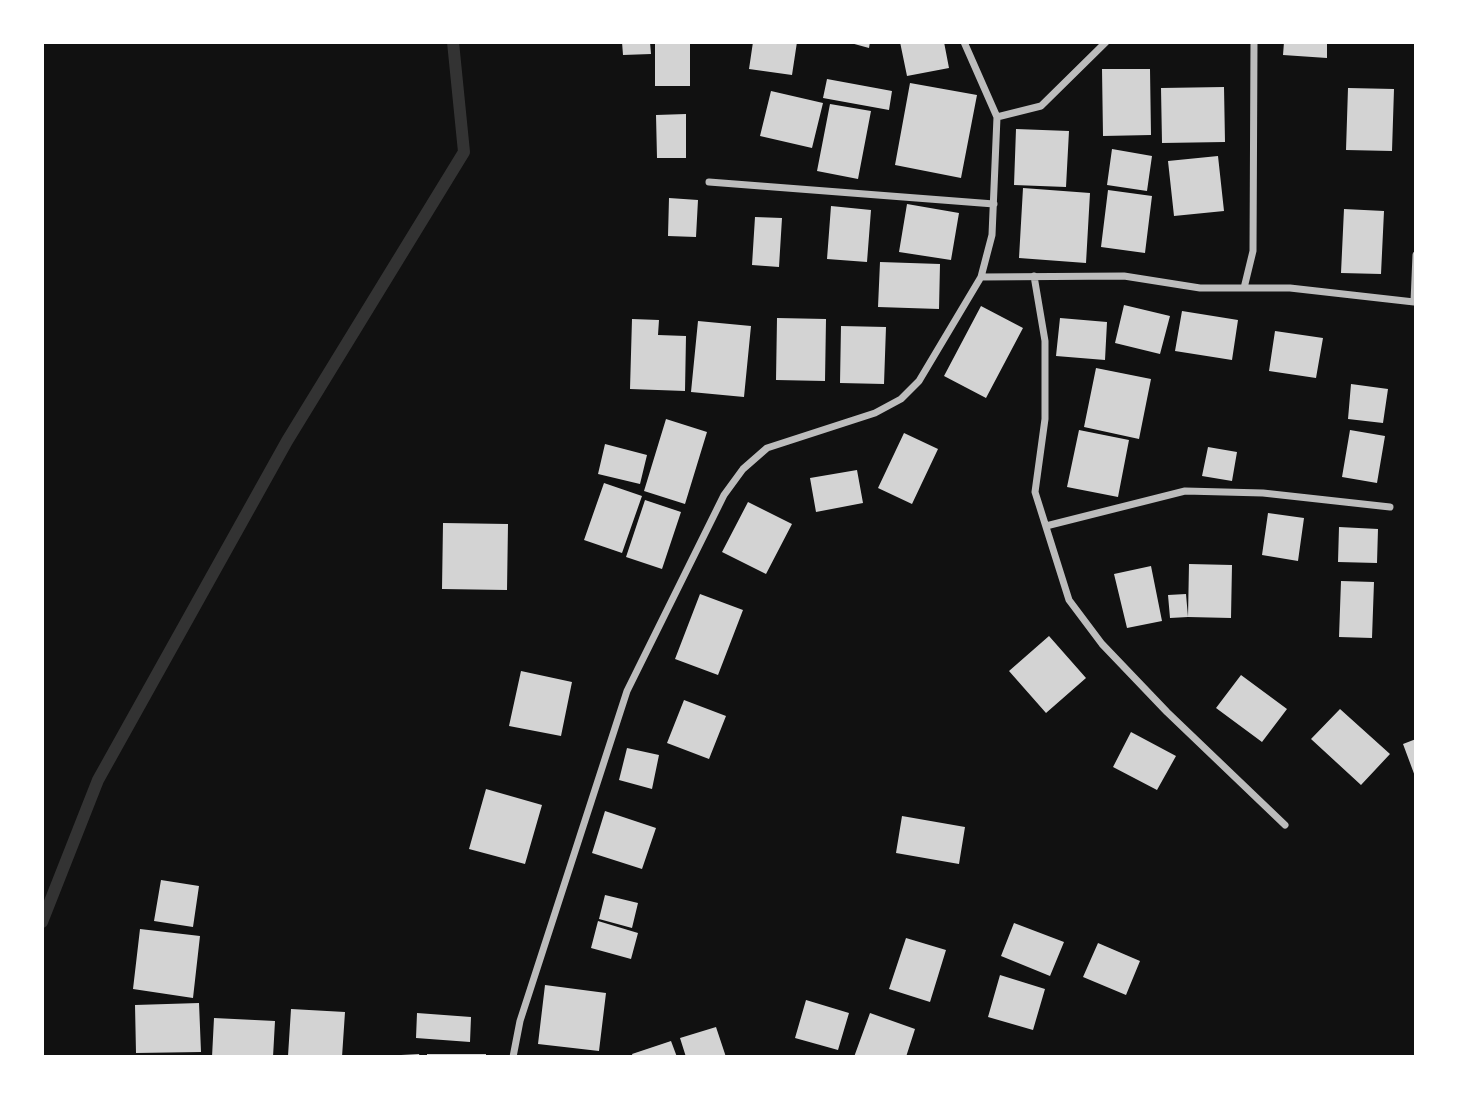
<!DOCTYPE html>
<html>
<head>
<meta charset="utf-8">
<style>
  body { margin:0 }
  #map { position:relative; width:1458px; height:1099px; overflow:hidden; background:#111; font-family:"PT Serif",serif }
  canvas { display:block }
  .frame { position:absolute; inset:0; border:44px solid #fff; pointer-events:none }
</style>
</head>
<body>
<div id="map">
<canvas width="1458" height="1099"></canvas>
<div class="frame"></div>
</div>
<script>
const ctx = document.querySelector('canvas').getContext('2d');
ctx.lineJoin = 'round';
const shape = rows => new Path2D(rows.map(r => 'M' + r).join(''));
function stroke(path, color, width, dash) { ctx.strokeStyle = color; ctx.lineWidth = width; ctx.lineCap = dash ? 'butt' : 'round'; ctx.setLineDash(dash || []); ctx.stroke(path); }
function fillPath(path, color) { ctx.fillStyle = color; ctx.fill(path, 'evenodd'); }
stroke(shape([
  [42,922,98,780,287,441,464,152,453,42]
]), '#333', 12);
fillPath(shape([
  [622,42,650,42,651,54,623,55],
  [655,42,690,42,690,86,655,86],
  [753,42,797,42,792,75,749,69],
  [847,42,870,42,869,48],
  [900,42,944,42,949,68,907,76],
  [1284,42,1327,42,1327,58,1283,55],
  [1102,69,1150,69,1151,135,1103,136],
  [827,79,892,91,889,110,823,98],
  [910,83,977,95,961,178,895,165],
  [1224,87,1225,142,1162,143,1161,88],
  [1348,88,1394,89,1392,151,1346,150],
  [771,91,823,103,812,148,760,136],
  [830,104,871,111,858,179,817,171],
  [686,114,686,158,657,158,656,115],
  [1016,129,1069,131,1066,187,1014,185],
  [1112,149,1152,156,1147,191,1107,185],
  [1218,156,1224,211,1174,216,1168,161],
  [1023,188,1090,193,1086,263,1019,258],
  [1108,190,1152,196,1145,253,1101,247],
  [669,198,698,200,696,237,668,236],
  [907,204,959,213,951,260,899,252],
  [831,206,871,210,867,262,827,259],
  [1344,209,1384,211,1381,274,1341,273],
  [755,217,782,218,779,267,752,265],
  [880,262,940,264,939,309,878,307],
  [1124,305,1170,316,1160,354,1115,343],
  [981,306,1023,328,986,398,944,376],
  [1182,311,1238,320,1232,360,1175,351],
  [777,318,826,319,825,381,776,380],
  [1060,318,1107,322,1105,360,1056,356],
  [632,319,659,320,658,335,686,336,685,391,630,389],
  [698,321,751,326,744,397,691,392],
  [841,326,886,327,884,384,840,383],
  [1275,331,1323,338,1316,378,1269,371],
  [1096,368,1151,379,1139,439,1084,427],
  [1351,384,1388,389,1383,423,1348,419],
  [666,419,707,432,685,504,644,491],
  [1079,430,1129,440,1118,497,1067,487],
  [1350,430,1385,436,1377,483,1342,477],
  [904,433,938,449,912,504,878,488],
  [605,444,647,455,640,484,598,474],
  [1208,447,1237,452,1232,481,1202,476],
  [857,470,863,503,816,512,810,478],
  [604,483,642,496,622,553,584,540],
  [645,500,681,512,662,569,626,557],
  [748,502,792,524,766,574,722,552],
  [1268,513,1304,518,1298,561,1262,555],
  [443,523,508,524,507,590,442,589],
  [1339,527,1378,529,1377,563,1338,562],
  [1189,564,1232,565,1231,618,1188,617],
  [1151,566,1162,621,1127,628,1114,574],
  [1341,581,1374,582,1372,638,1339,637],
  [700,594,743,610,718,675,675,659],
  [1186,594,1188,617,1170,618,1168,595],
  [1049,636,1086,678,1046,713,1009,671],
  [521,671,572,682,561,736,509,726],
  [1241,675,1287,709,1262,742,1216,708],
  [684,700,726,716,709,759,667,743],
  [1340,709,1390,754,1361,785,1311,739],
  [1131,732,1176,756,1157,790,1113,767],
  [1416,739,1416,779,1403,744],
  [627,748,659,755,652,789,619,780],
  [486,789,542,805,525,864,469,849],
  [605,811,656,828,642,869,592,853],
  [902,816,965,827,959,864,896,853],
  [161,880,199,886,193,927,154,921],
  [605,895,638,903,632,928,599,919],
  [598,921,638,933,631,959,591,948],
  [1014,923,1064,942,1050,976,1001,956],
  [140,929,200,936,193,998,133,989],
  [906,938,946,950,930,1002,889,989],
  [1098,943,1140,961,1126,995,1083,977],
  [1000,975,1045,989,1033,1030,988,1017],
  [545,985,606,993,599,1051,538,1044],
  [806,1000,849,1013,838,1050,795,1038],
  [199,1003,201,1052,136,1053,135,1005],
  [291,1009,345,1012,342,1057,288,1056],
  [417,1013,471,1017,470,1042,416,1038],
  [870,1013,915,1029,906,1057,854,1057],
  [214,1018,275,1021,273,1057,212,1057],
  [716,1027,726,1057,686,1057,680,1038],
  [671,1041,677,1057,633,1057,632,1054],
  [419,1054,420,1057,401,1057,401,1055],
  [427,1054,486,1054,486,1057,427,1057]
]), '#d3d3d3');
stroke(shape([
  [997,117,1041,106,1106,42],
  [709,182,994,204],
  [1034,276,1045,341,1045,419,1035,492,1069,600,1102,644,1167,712,1285,825],
  [981,277,1124,276,1200,288,1290,288,1414,302,1416,255],
  [1244,288,1253,251,1254,42],
  [1046,526,1185,491,1263,493,1390,507],
  [513,1057,520,1021,627,691,724,495,743,469,767,448,875,413,901,399,919,381,981,277,992,235,997,117,964,42]
]), '#bcbcbc', 7);
</script>
</body>
</html>
